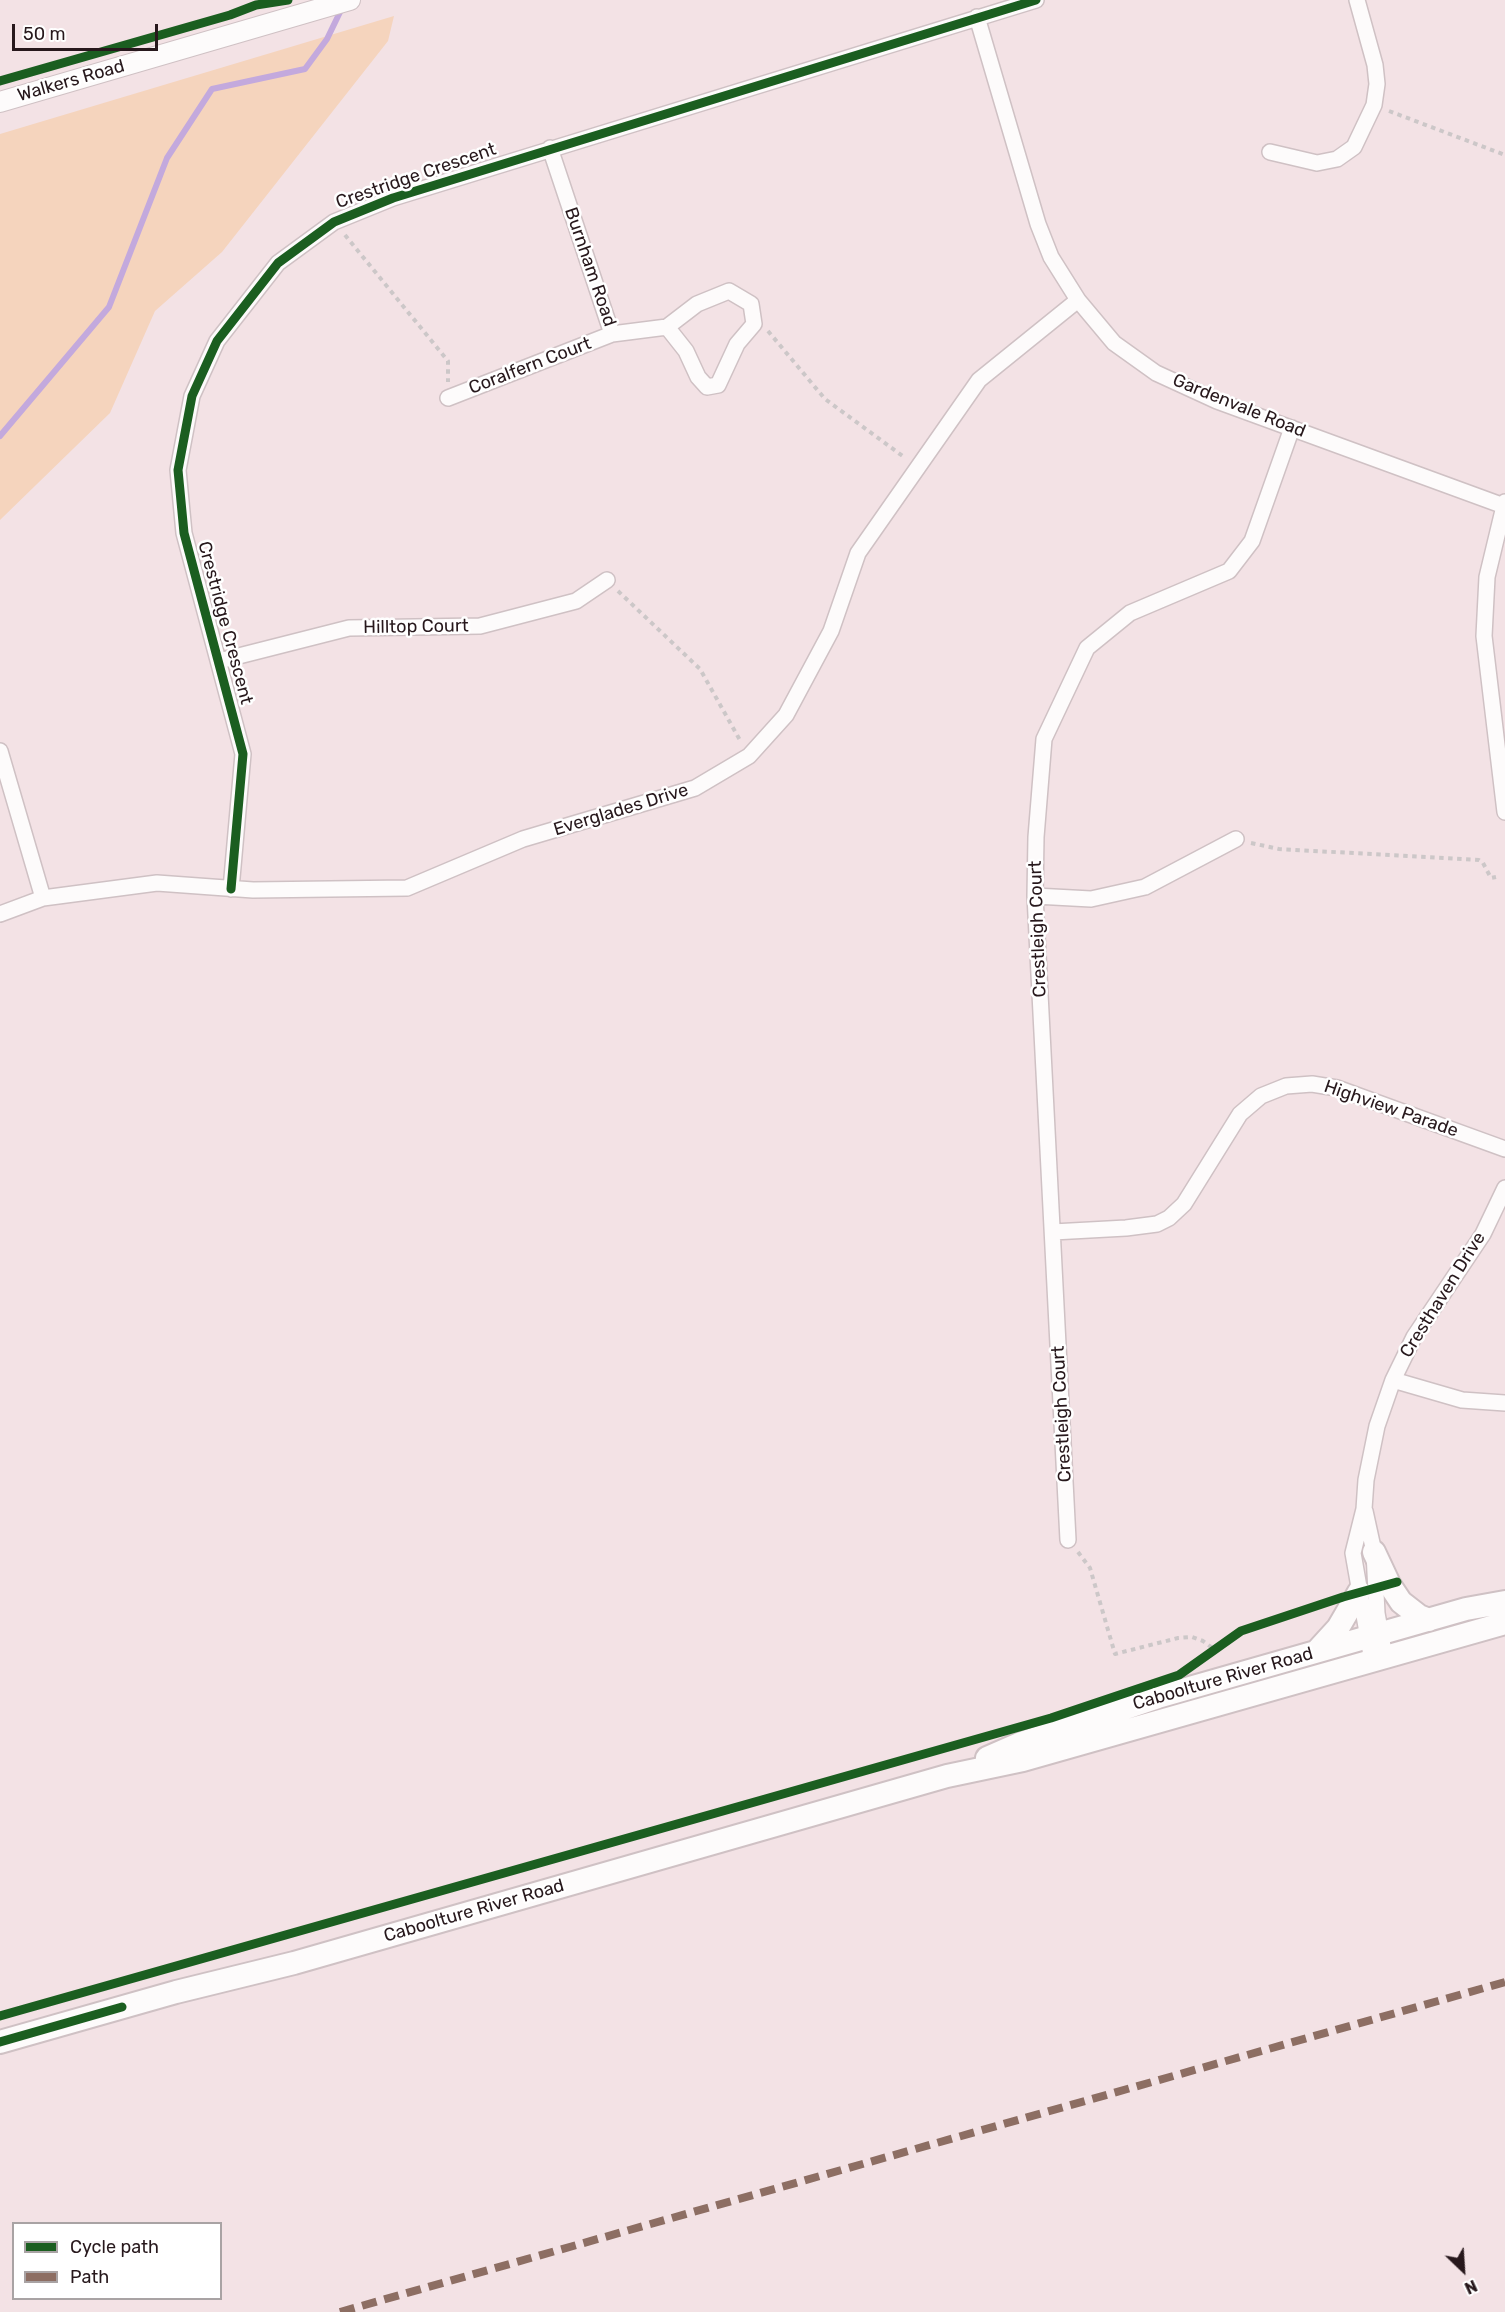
<!DOCTYPE html>
<html>
<head>
<meta charset="utf-8">
<style>
  body { margin:0 }
  #map { position:relative; width:1505px; height:2312px; overflow:hidden; background:#f3e2e5; font-family:Rubik,sans-serif }
  canvas { display:block }
  .legend { position:absolute; left:12px; top:2222px; width:210px; height:78px; box-sizing:border-box; background:#fff; border:2px solid #a9a3a4; margin:0; padding:8px 10px; list-style:none; font-size:18px; color:#27181c }
  .legend li { display:flex; align-items:center; gap:12px; height:30px }
  .legend b { width:30px; border:2px solid #a9a3a4 }
  .north { position:absolute; left:1433px; top:2240px; width:60px; height:60px; -webkit-text-stroke:4px #fff; paint-order:stroke; rotate:155deg; font-size:16px; font-weight:700; line-height:24px; text-align:center; color:#27181c }
  .north::after { content:''; display:block; margin:auto; width:21px; height:27px; background:#27181c; clip-path:polygon(50% 0,100% 100%,50% 72%,0 100%) }
  .scale { position:absolute; left:12px; top:24px; width:146px; height:27px; box-sizing:border-box; border:3px solid #27181c; border-top:0; padding-left:8px; font-size:18px; line-height:21px; white-space:nowrap; color:#27181c; -webkit-text-stroke:4px #fff; paint-order:stroke }
</style>
</head>
<body>
<div id="map">
<canvas width="1505" height="2312"></canvas>
<ul class="legend">
<li><b style="height:8px;background:#1b5e20"></b>Cycle path</li>
<li><b style="height:8px;background:#8d6e63"></b>Path</li>
</ul>
<div class="north">N</div>
<div class="scale">50 m</div>
</div>
<script>
const ctx = document.querySelector('canvas').getContext('2d');
ctx.lineJoin = 'round';
function fillPath(path, color) { ctx.fillStyle = color; ctx.fill(path, 'evenodd'); }
const shape = rows => new Path2D(rows.map(r => 'M' + r).join(''));
function stroke(path, color, width, dash) { ctx.strokeStyle = color; ctx.lineWidth = width; ctx.lineCap = dash ? 'butt' : 'round'; ctx.setLineDash(dash || []); ctx.stroke(path); }
function write(font, color, halo, rows, align = 'center') {
  ctx.font = font + ' Rubik,sans-serif'; ctx.lineWidth = 5; ctx.setLineDash([]); ctx.textBaseline = 'middle'; ctx.strokeStyle = halo; ctx.fillStyle = color; for (const [text, x, y, turn = 0] of rows) {
    ctx.save(); ctx.translate(x, y); ctx.rotate((+turn || 0) * Math.PI / 180); ctx.textAlign = isNaN(turn) ? turn : align; if (halo) ctx.strokeText(text, 0, 0); ctx.fillText(text, 0, 0); ctx.restore();
  }
}
fillPath(shape([
  [394,16,388,41,222,252,155,311,110,413,0,520,0,134]
]), '#f5d4bd');
stroke(shape([
  [0,436,109,307,167,158,212,89,305,69,327,39,342,8]
]), '#c3a9dd', 6);
const minor = shape([
  [977,17,1038,224,1051,257,1078,300,1114,343,1156,373,1217,401,1504,506],
  [550,148,612,334,667,327,697,304,729,291,751,304,754,324,737,344,718,385,707,387,698,377,686,351,667,327],
  [1270,152,1317,163,1337,159,1354,147,1374,105,1377,84,1375,65,1357,0],
  [448,398,612,334],
  [1505,502,1487,577,1484,636,1505,812],
  [219,661,349,628,480,626,576,601,607,580],
  [0,751,43,898],
  [231,889,243,754,184,533,178,470,192,396,217,341,278,263,334,222,393,198,1036,0],
  [1035,896,1091,899,1145,887,1236,839],
  [0,914,43,898,157,883,253,890,407,888,523,839,695,788,749,756,786,715,831,631,858,553,979,380,1078,300],
  [1053,1232,1126,1228,1157,1224,1169,1218,1184,1204,1240,1114,1261,1096,1286,1086,1312,1084,1337,1088,1505,1149],
  [1393,1380,1462,1400,1505,1403],
  [1365,1511,1374,1552,1377,1613,1385,1657],
  [1068,1540,1035,896,1036,837,1044,739,1087,648,1130,613,1229,571,1252,541,1292,428],
  [1372,1661,1353,1553,1364,1509,1366,1480,1377,1426,1393,1380,1414,1337,1483,1234,1505,1188]
]);
const tertiary = shape([
  [0,102,350,0]
]);
const secondary = shape([
  [1374,1552,1389,1584,1401,1602,1419,1616,1429,1620],
  [1317,1651,1338,1628,1359,1592],
  [987,1758,1019,1744,1158,1697,1466,1609,1505,1602],
  [0,2042,176,1992,294,1963,947,1776,1023,1760,1505,1623]
]);
stroke(minor, '#cfc1c4', 18);
stroke(tertiary, '#cfc1c4', 22);
stroke(secondary, '#cfc1c4', 26);
stroke(shape([
  [1389,111,1505,155],
  [345,235,448,361,448,382],
  [768,331,825,399,904,457],
  [618,591,700,669,741,742],
  [1251,843,1279,849,1479,860,1483,863,1491,878,1496,877],
  [1078,1552,1090,1568,1115,1654,1178,1638,1192,1637,1203,1641,1215,1650]
]), '#ccc7c8', 4, [4.5, 4.5]);
stroke(minor, '#fdfbfb', 15);
stroke(tertiary, '#fdfbfb', 20);
stroke(secondary, '#fdfbfb', 22);
stroke(shape([
  [340,2312,1505,1982]
]), '#8d6e63', 8, [15, 8]);
stroke(shape([
  [0,81,230,15,256,5,288,0],
  [231,889,243,754,184,533,178,470,192,396,217,341,278,263,334,222,393,198,1036,0],
  [0,2016,1051,1718,1179,1675,1241,1631,1343,1597,1397,1582],
  [0,2042,122,2007]
]), '#1b5e20', 9);
write('18px', '#27181c', '#fff', [
  ["Walkers Road",71,81,-16],
  ["Crestridge Crescent",416,176,-19],
  ["Burnham Road",590,267,71],
  ["Coralfern Court",530,366,-21],
  ["Gardenvale Road",1239,406,22],
  ["Crestridge Crescent",225,623,75],
  ["Hilltop Court",416,627,-1],
  ["Everglades Drive",621,810,-17],
  ["Crestleigh Court",1038,929,-92],
  ["Highview Parade",1391,1109,19],
  ["Cresthaven Drive",1443,1295,-58],
  ["Crestleigh Court",1062,1414,-93],
  ["Caboolture River Road",1223,1679,-16],
  ["Caboolture River Road",474,1911,-16]
]);
</script>
</body>
</html>
